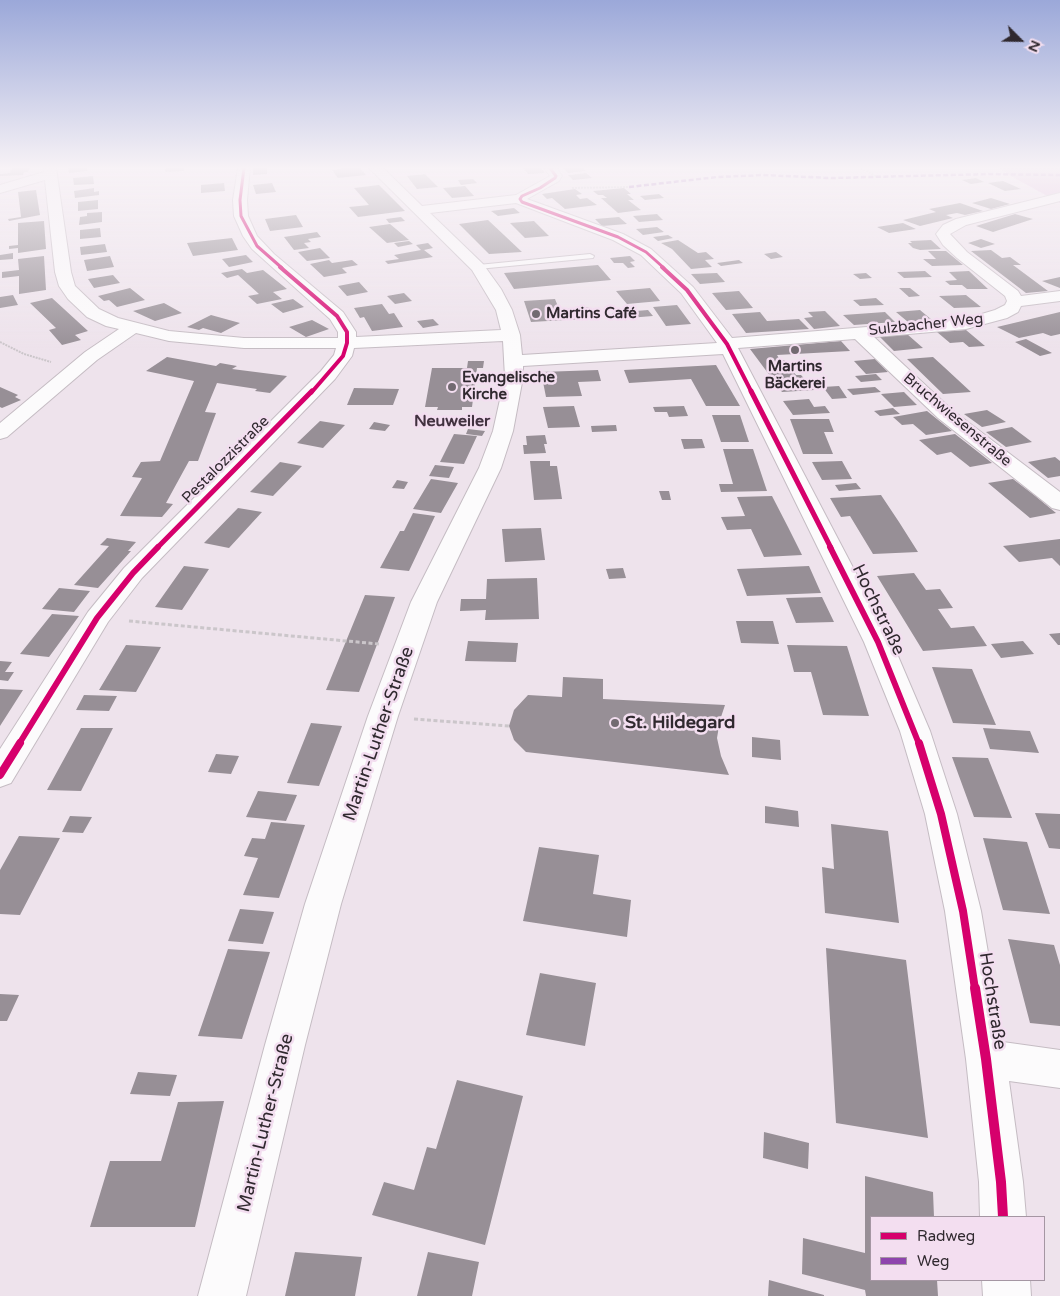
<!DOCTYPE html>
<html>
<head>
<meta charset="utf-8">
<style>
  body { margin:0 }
  #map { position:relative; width:1060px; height:1296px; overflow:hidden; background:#eee3ec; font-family:"Varela Round",sans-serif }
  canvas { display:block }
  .legend { position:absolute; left:870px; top:1216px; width:175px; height:65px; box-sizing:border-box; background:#f3def0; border:1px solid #a596a3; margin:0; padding:6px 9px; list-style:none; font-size:15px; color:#30292f }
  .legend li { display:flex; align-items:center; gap:10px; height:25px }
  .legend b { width:25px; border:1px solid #a596a3 }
  .north { position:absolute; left:995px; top:15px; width:50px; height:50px; -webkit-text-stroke:4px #f3def0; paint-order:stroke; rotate:113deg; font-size:14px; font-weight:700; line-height:20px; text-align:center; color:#30292f }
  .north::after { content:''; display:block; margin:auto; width:18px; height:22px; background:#30292f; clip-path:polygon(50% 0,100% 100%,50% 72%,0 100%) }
</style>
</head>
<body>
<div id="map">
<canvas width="1060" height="1296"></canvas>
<ul class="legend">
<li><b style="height:6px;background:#d6006c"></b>Radweg</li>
<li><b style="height:6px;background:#8e44ad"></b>Weg</li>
</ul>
<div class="north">N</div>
</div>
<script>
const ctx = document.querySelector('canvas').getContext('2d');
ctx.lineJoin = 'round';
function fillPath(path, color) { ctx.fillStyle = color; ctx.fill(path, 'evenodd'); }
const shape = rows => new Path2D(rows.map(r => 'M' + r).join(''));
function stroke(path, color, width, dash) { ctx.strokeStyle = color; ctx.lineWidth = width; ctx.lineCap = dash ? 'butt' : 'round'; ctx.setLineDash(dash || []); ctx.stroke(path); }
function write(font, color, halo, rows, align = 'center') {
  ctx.font = font + ' "Varela Round",sans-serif'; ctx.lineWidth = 5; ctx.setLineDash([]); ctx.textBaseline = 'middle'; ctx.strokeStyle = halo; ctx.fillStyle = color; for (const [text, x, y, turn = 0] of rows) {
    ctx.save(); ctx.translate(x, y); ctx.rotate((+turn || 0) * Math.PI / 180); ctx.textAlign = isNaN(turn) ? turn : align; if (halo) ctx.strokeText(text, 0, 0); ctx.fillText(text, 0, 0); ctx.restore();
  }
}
fillPath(shape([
  [1000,168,1060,168,1060,203,1009,175]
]), '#e0b6db');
fillPath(shape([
  [12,168,30,168,28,172,24,172,23,175,0,176,0,174,10,173],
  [68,168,87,168,88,171,69,173],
  [166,168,184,168,184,171,165,172],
  [253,168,267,168,267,174,253,175],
  [346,168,360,168,366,175,338,178,332,170],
  [523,168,541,168,545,173,528,174],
  [563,168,583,168,586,171,568,173],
  [586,173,592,178,573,180,568,175],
  [425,174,438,187,417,189,407,176],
  [93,176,94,184,74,185,73,178],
  [976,178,984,182,971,184,962,180],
  [473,179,477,183,461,185,458,180],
  [1003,181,1021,189,1005,191,988,183],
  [224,183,225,191,201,193,201,185],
  [272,183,276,192,256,194,253,185],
  [379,185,405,211,358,217,349,207,369,205,354,188],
  [465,186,474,196,452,198,443,188],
  [94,188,94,192,99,191,99,195,75,198,74,191],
  [624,188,631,194,627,194,634,200,628,200,641,210,618,213,601,198,607,198,603,195,598,195,593,191],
  [575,189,582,194,576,195,580,199,587,198,597,205,565,209,552,198,547,199,542,194],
  [36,190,40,215,9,221,8,219,21,217,18,192],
  [659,194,664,198,645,200,640,196],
  [991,198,1010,204,991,209,972,203],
  [98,200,98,209,78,211,78,202],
  [960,203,983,211,965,215,957,213,946,215,953,218,920,226,903,220,936,212,929,209],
  [514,208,520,213,498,216,491,211],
  [102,212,102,222,79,225,80,217,87,216,87,213],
  [657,214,663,220,639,222,633,216],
  [1015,214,1033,219,993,232,976,226],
  [296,215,303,227,270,231,265,219],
  [401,217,405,221,389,223,386,219],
  [619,217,627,224,602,226,595,219],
  [488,220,504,235,522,252,489,254,459,224],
  [44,221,46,249,18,253,18,248,9,249,9,246,18,245,18,223],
  [534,221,549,236,525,238,510,223],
  [903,223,916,229,889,233,877,227],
  [390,224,402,234,409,240,387,243,369,227],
  [657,227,664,232,643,235,636,229],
  [100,228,101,237,80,239,80,230],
  [317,232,321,237,308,239,311,242,304,243,309,248,294,250,284,237],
  [668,235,673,238,658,241,653,237],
  [232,238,238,250,193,256,187,243],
  [981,239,995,244,981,248,968,243],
  [678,240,698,253,706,252,714,259,705,260,712,267,691,269,672,249,661,243],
  [931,240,941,249,920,250,913,248,908,243,912,243,910,241],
  [409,241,413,244,398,247,394,243],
  [428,243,433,248,424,250,433,257,388,264,385,261,399,259,394,255,421,250,416,245],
  [105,244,107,252,81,255,80,247],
  [320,248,330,258,307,261,298,252],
  [991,250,1002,258,1010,257,1021,265,1013,265,1048,291,1026,293,971,251],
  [928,251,946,251,963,265,932,266,923,259,936,259],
  [776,252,783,257,771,259,764,254],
  [13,253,13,259,0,260,0,255],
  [246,255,253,262,229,267,222,259],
  [44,256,46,290,19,294,19,276,2,278,2,272,19,270,18,259],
  [110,256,114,267,87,271,84,260],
  [630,256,635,261,630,262,635,267,628,268,623,263,614,263,610,258],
  [329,260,332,263,352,260,358,265,342,268,347,273,324,277,310,264],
  [739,260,743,263,721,266,717,263],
  [598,265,611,280,514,289,504,273],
  [242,269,247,273,263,270,287,289,273,292,282,299,257,304,248,296,259,294,238,275,227,278,221,273],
  [925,271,932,277,904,278,897,272],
  [969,271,988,289,967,289,962,285,950,285,945,281,957,280,949,272],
  [717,273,725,282,700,284,691,274],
  [866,273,872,278,860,279,853,274],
  [113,275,120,283,94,288,88,279],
  [1060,277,1060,288,1042,281],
  [359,282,368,292,347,296,338,286],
  [130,288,145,300,117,307,109,300,104,301,98,296],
  [650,288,660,301,627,304,616,291],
  [899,288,910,288,920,296,909,297],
  [739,291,753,308,726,310,712,293],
  [404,293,412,301,395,304,387,296],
  [13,295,18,305,0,308,0,297],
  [966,295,981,307,954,308,939,296],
  [52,298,88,331,75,335,81,340,62,345,49,330,56,328,30,303],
  [876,298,884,305,860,306,853,300],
  [293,299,304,307,283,313,271,304],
  [555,299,559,309,588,307,591,313,581,314,583,319,531,322,524,301],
  [164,303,182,313,155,321,133,311],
  [382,304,389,314,394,313,403,327,372,331,364,317,360,318,354,308],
  [677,305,691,324,666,326,653,307],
  [648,310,653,316,616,319,612,313],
  [920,310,932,320,908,322,896,312],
  [825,311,840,326,814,329,804,318,813,317,808,312],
  [760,312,767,321,799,319,809,329,746,333,732,314],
  [885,312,895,322,854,325,843,315],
  [1060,312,1060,334,1051,336,1043,333,1019,338,997,327],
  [211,315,240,323,221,333,203,328,199,330,187,327],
  [433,319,439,325,423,328,417,321],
  [312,320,329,329,306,337,289,327],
  [966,330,985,346,969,347,963,342,950,343,937,332],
  [907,334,923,348,894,351,880,337],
  [1026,339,1052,353,1040,356,1015,342],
  [841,341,850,351,777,355,780,360,784,360,796,375,801,375,814,390,782,392,750,349],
  [167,357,216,366,220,363,237,366,232,369,287,376,270,393,255,391,257,389,217,383,205,412,216,413,198,461,189,461,166,503,173,504,162,517,120,516,142,478,132,477,141,462,160,461,194,381,146,371],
  [933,357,944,367,971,392,943,394,907,359],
  [875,359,888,372,866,374,854,361],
  [468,361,484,361,483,368,477,368,472,407,462,407,462,410,437,410,438,407,425,407,432,368,467,368],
  [716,365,740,406,706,406,691,379,629,383,624,370],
  [598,370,601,381,578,382,582,396,546,397,541,372],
  [876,374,882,380,861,382,855,376],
  [839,386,847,398,832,399,823,387],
  [0,387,18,395,15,397,21,400,2,408,0,407],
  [875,387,881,392,853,395,847,389],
  [354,388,399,389,393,405,347,405],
  [904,392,917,405,894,407,881,394],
  [809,399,814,407,825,406,830,413,793,415,783,401],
  [574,406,580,427,548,428,543,407],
  [684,406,688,416,669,417,667,412,655,412,653,407],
  [893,408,900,414,880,416,874,411],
  [987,410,1006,422,982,427,964,414],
  [927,411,952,431,926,435,913,424,902,425,893,417],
  [712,415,740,415,749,442,721,442],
  [790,419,829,419,834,432,824,432,833,454,803,454],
  [320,421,345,425,323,448,297,443],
  [374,422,390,425,385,431,369,429],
  [616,425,617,431,592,432,591,426],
  [1012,427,1032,442,1006,447,986,432],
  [468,429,485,431,482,436,466,434],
  [454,434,477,436,464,464,440,462],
  [955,434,973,448,992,463,970,467,951,452,937,455,919,440],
  [545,435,547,444,544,444,546,453,524,454,523,445,527,445,526,436],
  [681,439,702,439,705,448,684,449],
  [723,449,753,449,767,491,721,492,719,484,733,484],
  [1055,457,1060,461,1060,476,1048,478,1028,462],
  [530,461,550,461,550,466,557,466,562,499,534,500],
  [842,461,852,479,822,480,812,462],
  [280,462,302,466,273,496,250,492],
  [435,465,454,467,449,478,429,476],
  [431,479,458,483,441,513,413,509],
  [1013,479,1034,495,1056,513,1030,518,988,483],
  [397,480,408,482,404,489,392,488],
  [856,483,861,489,839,491,835,485],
  [659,491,669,491,671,500,662,500],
  [881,495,899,522,918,552,873,554,850,516,841,517,830,498],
  [772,496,788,527,802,555,764,557,751,529,727,530,721,517,745,516,737,497],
  [238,508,262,512,229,548,204,543],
  [413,513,435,516,409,571,380,568,400,531,404,531],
  [541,528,545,560,505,562,502,529],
  [107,538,136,542,128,551,131,551,98,588,74,585,109,546,100,545],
  [1060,539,1060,566,1052,558,1019,562,1003,546],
  [184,566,209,569,182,610,155,607],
  [809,566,821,593,747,596,737,569],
  [623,568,626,578,609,579,606,569],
  [914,573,926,590,940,589,953,608,938,609,951,628,974,626,987,646,923,651,877,576],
  [537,578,539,619,485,620,486,610,460,611,461,599,486,599,487,579],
  [59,588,90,591,74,612,42,609],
  [365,595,395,597,359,692,326,690],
  [822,597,834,622,796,623,786,598],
  [52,614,79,616,49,657,20,654],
  [736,621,773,621,779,644,741,643],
  [1060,633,1060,645,1058,645,1049,634],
  [468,641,518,643,516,662,465,661],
  [1023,641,1034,654,1001,658,991,644],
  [126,645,161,647,136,692,99,690],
  [787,645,847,646,869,716,823,715,811,672,794,672],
  [0,661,12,662,5,672,14,672,8,681,0,680],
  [932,667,972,669,996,725,953,723],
  [563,677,603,679,603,699,725,705,720,720,717,738,721,756,729,775,526,752,514,740,509,726,514,710,528,695,562,697],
  [0,689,23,690,0,726],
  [84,695,117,696,109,711,76,710],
  [311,723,342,726,319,786,287,783],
  [81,728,113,728,81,791,47,790],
  [983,728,1030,731,1039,753,990,749],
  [752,737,780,740,781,760,752,757],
  [216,754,239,756,231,774,208,772],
  [952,757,988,758,1012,818,974,817],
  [258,791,297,795,286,821,246,817],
  [765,806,798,811,799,827,765,823],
  [1035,813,1060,814,1060,849,1049,848],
  [70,816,92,817,83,833,62,832],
  [271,822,305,825,279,898,243,895,258,858,244,856,252,838,265,839],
  [831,824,888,831,899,923,825,913,822,867,834,869],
  [19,836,60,838,20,915,0,914,0,870],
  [983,838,1027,842,1050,914,1003,910],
  [539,847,599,855,593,894,631,900,627,937,523,921],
  [240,909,274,912,263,944,228,941],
  [1008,939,1054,945,1060,965,1060,1026,1030,1023],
  [826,948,906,960,928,1138,836,1123],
  [228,949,270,952,242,1039,198,1036],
  [540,973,596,983,585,1046,526,1035],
  [0,994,19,995,7,1021,0,1021],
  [138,1072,177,1075,170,1096,130,1094],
  [457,1080,523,1096,485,1245,372,1215,384,1182,414,1190,427,1147,436,1149],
  [224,1101,195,1227,90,1227,110,1161,161,1161,178,1102],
  [764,1132,809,1143,808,1169,763,1158],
  [865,1176,933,1192,934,1217,871,1217,871,1280,937,1280,938,1296,866,1296,865,1290,802,1274,803,1238,865,1253],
  [295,1252,362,1257,355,1296,285,1296],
  [428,1252,479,1262,472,1296,417,1296],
  [769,1280,824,1295,824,1296,768,1296]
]), '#978f96');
const service = shape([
  [590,254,594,256,593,258,478,269,474,267,478,265,590,254]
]);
const minor = shape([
  [44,168,56,168,71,272,75,286,99,309,118,318,169,331,244,338,338,338,338,332,330,319,252,249,243,236,234,216,233,200,238,168,250,168,247,200,248,216,257,236,274,254,343,312,356,332,356,337,501,330,496,310,472,270,369,168,383,168,422,206,516,195,550,176,544,168,557,168,562,176,559,181,527,199,623,234,651,249,693,287,732,338,965,319,995,310,1005,305,1007,301,1005,296,957,258,943,245,936,234,943,225,956,219,1060,193,1060,201,966,225,950,234,967,252,1018,291,1021,296,1060,291,1060,301,1021,306,1018,312,1007,318,966,329,874,337,952,410,1060,492,1060,510,1052,508,938,418,855,339,738,348,892,642,930,731,957,814,981,911,1003,1042,1060,1050,1060,1088,1009,1081,1023,1182,1026,1217,980,1217,979,1182,966,1059,945,911,925,814,900,731,864,642,723,354,523,366,523,377,513,431,501,468,437,602,398,716,341,904,305,1045,246,1296,198,1296,265,1045,305,904,368,716,411,602,479,468,493,431,505,377,503,341,354,348,352,356,335,379,142,578,108,622,11,783,0,787,0,749,88,612,124,568,321,371,334,355,336,348,244,348,169,341,136,333,97,360,7,437,0,439,0,423,85,352,119,329,106,326,87,317,68,299,59,286,55,272,45,180,0,193,0,185,44,172,44,168],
  [516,203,613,240,641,255,681,293,717,343,522,355,520,335,512,310,501,289,483,264,430,213,516,203],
  [982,1280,1030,1280,1031,1296,983,1296,982,1280]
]);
stroke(service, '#c5bcc3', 2);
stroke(minor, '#c5bcc3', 2);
stroke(shape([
  [861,168,877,177],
  [572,188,629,187],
  [0,342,24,354,51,362]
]), '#cbc6ca', 2, [2, 1]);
stroke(shape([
  [129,621,379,644],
  [414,719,509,726]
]), '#cbc6ca', 3, [4, 2.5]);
fillPath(service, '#fcfbfc');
fillPath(minor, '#fcfbfc');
stroke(shape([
  [629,187,717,177,763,175,831,178,990,174,1060,175]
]), '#8e44ad', 2.5, [5, 2.5]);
stroke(shape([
  [244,168,240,200,241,216,257,246,282,268],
  [550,168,556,176,555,178,540,188,522,196,520,199,522,202,618,237,646,252,664,268]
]), '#d6006c', 3);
stroke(shape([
  [280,267,337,316,347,332,347,343,343,356,311,393],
  [662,267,687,290,727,344,752,393]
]), '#d6006c', 4);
stroke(shape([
  [751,391,831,548],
  [157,548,312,391]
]), '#d6006c', 5);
stroke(shape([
  [830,547,878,642,919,744],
  [19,744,97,618,133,573,158,547]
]), '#d6006c', 6);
stroke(shape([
  [919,743,941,814,963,911,975,989],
  [0,775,20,743]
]), '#d6006c', 8);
stroke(shape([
  [975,988,986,1059,1001,1182,1003,1217]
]), '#d6006c', 10);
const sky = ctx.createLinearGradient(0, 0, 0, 350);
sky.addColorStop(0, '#9ba8d9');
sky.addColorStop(0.48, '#f7f2f6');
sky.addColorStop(1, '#f7f2f600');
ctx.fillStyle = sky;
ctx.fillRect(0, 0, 1060, 350);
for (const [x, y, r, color] of [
  [536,314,5,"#726a71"],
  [795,350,5,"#726a71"],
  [452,387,5,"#726a71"],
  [615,723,5,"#726a71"]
]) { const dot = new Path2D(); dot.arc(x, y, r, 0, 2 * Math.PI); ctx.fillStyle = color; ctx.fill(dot); stroke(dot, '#f3def0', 2); }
write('bold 15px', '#30292f', '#f3def0', [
  ["Martins Café",546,314],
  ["Martins",795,367,"center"],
  ["Bäckerei",795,384,"center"],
  ["Evangelische",462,378],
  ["Kirche",462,395]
], 'left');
write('15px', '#30292f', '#f3def0', [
  ["Sulzbacher Weg",926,325,-6],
  ["Bruchwiesenstraße",957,420,40],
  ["Pestalozzistraße",226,460,-45]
]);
write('bold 16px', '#423240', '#f3def0', [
  ["Neuweiler",452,422]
]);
write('18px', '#30292f', '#f3def0', [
  ["Hochstraße",878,610,64],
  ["Martin-Luther-Straße",379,734,-71],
  ["Hochstraße",992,1001,81],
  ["Martin-Luther-Straße",266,1123,-76]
]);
write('bold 18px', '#30292f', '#f3def0', [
  ["St. Hildegard",625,723]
], 'left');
</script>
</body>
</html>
